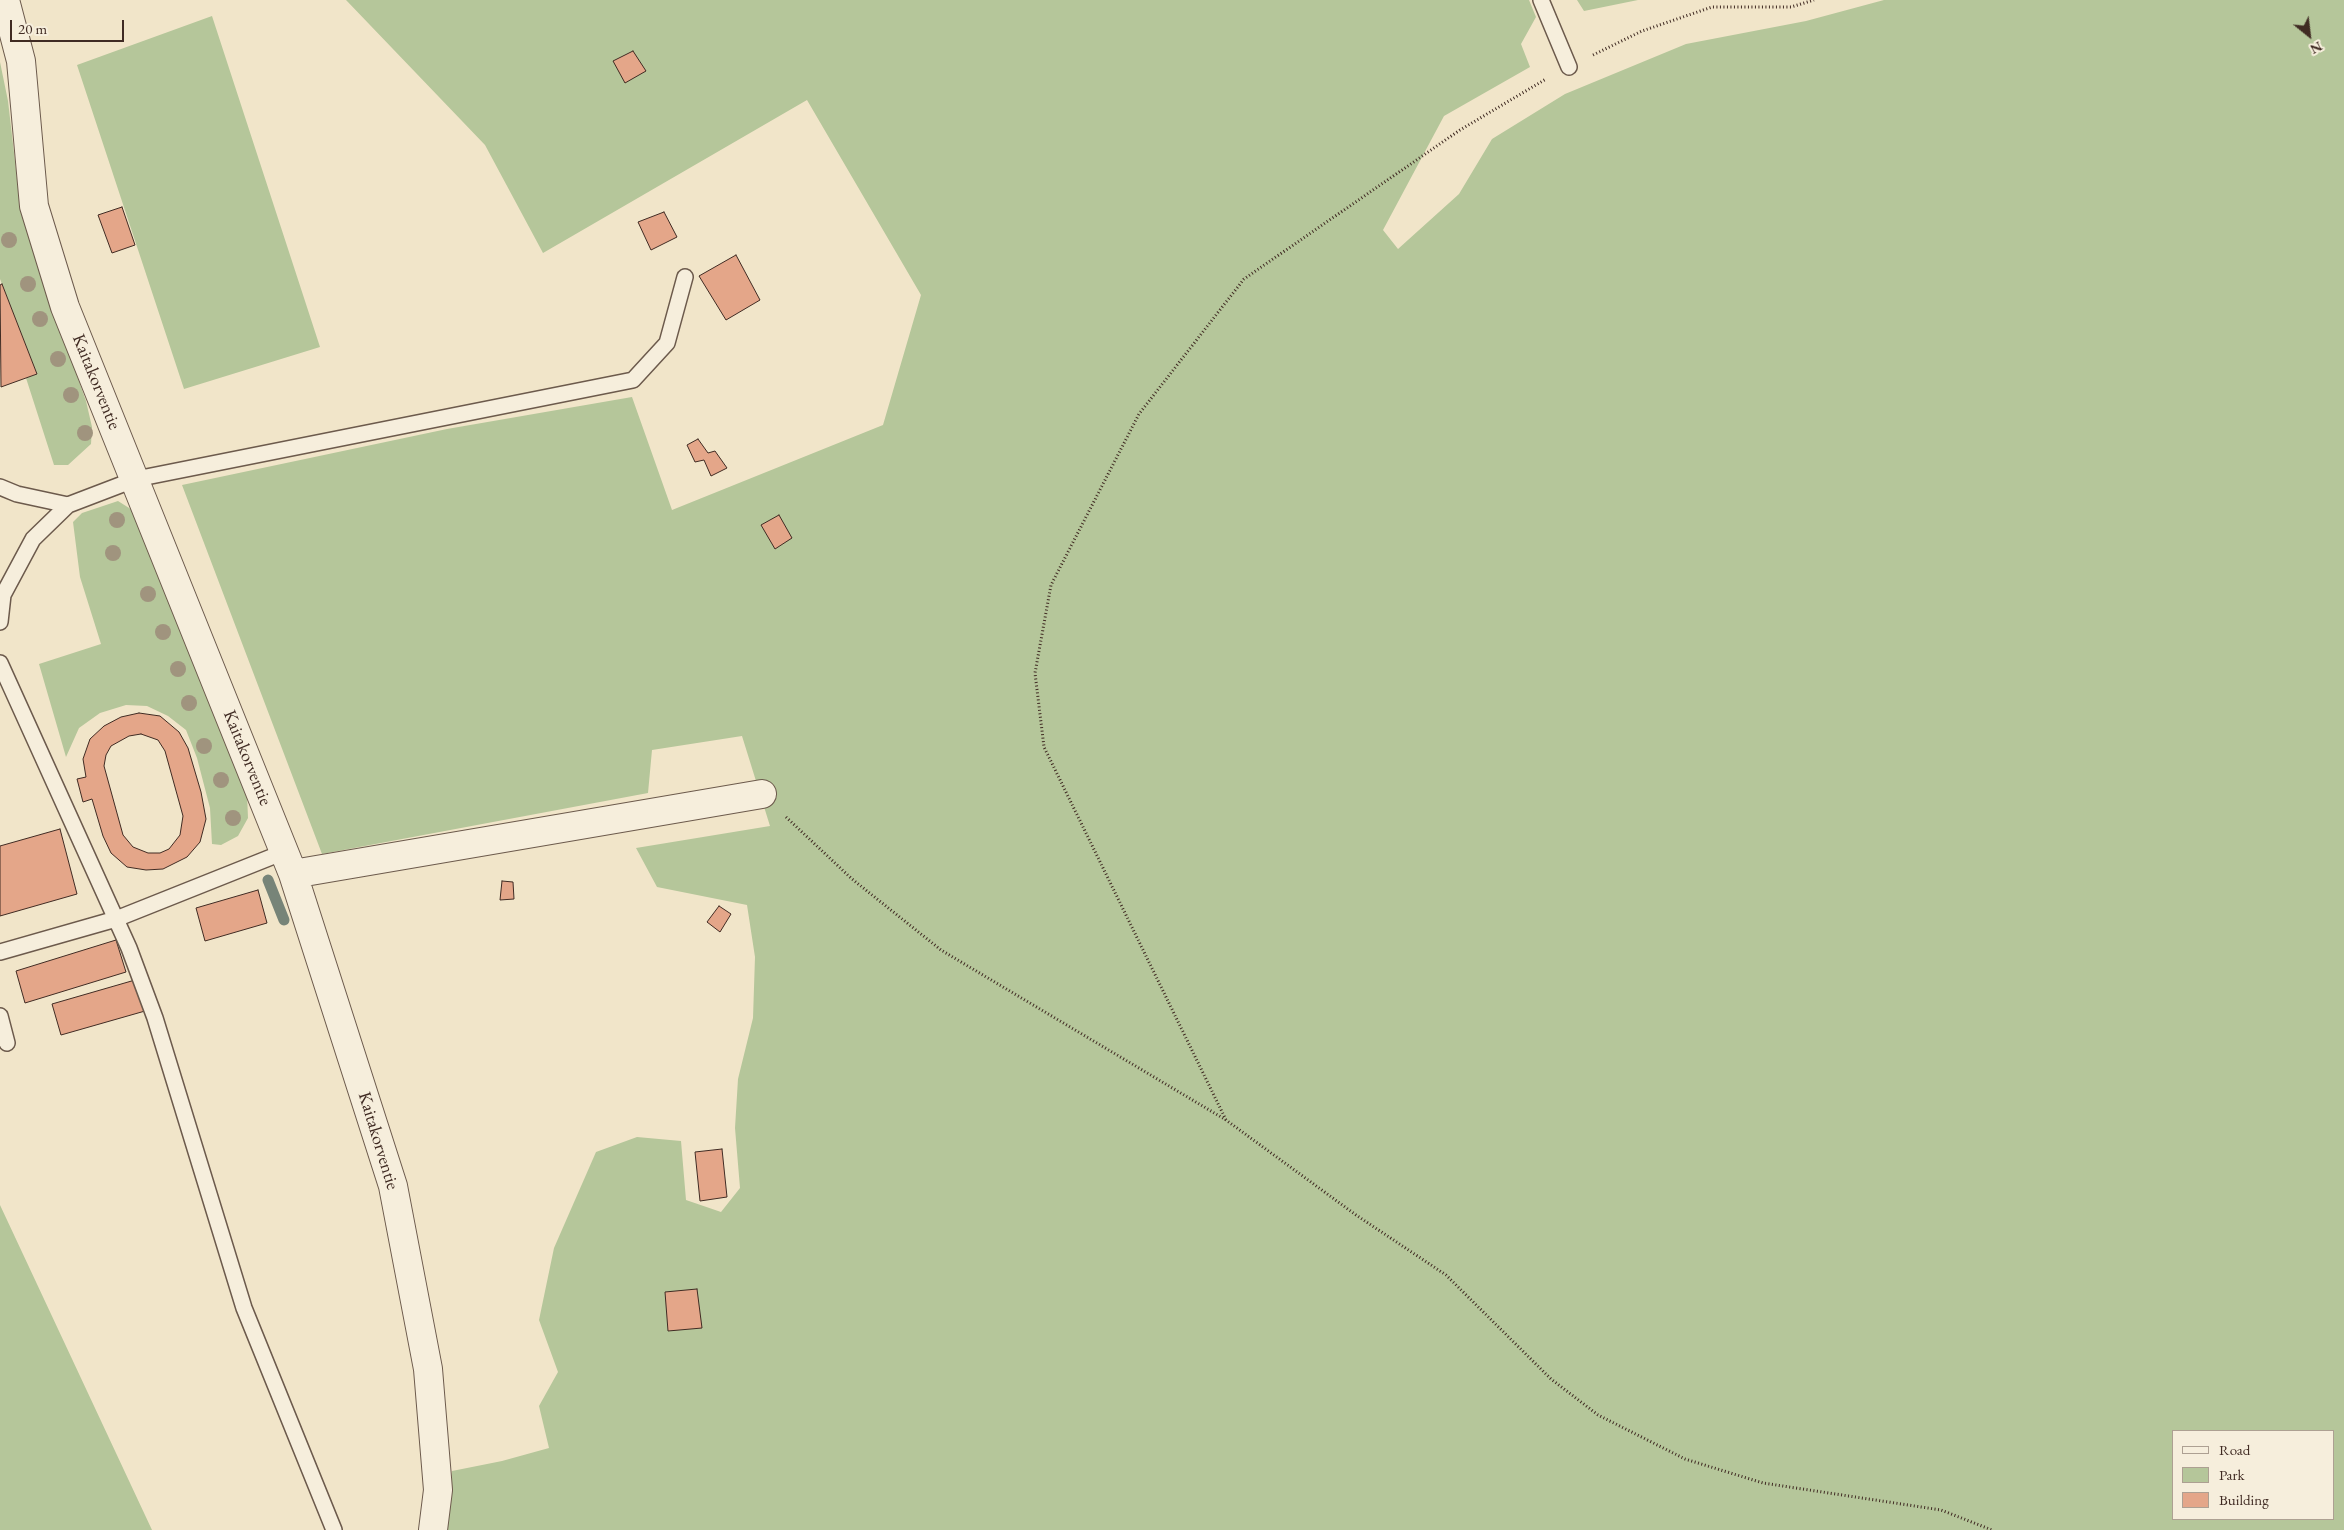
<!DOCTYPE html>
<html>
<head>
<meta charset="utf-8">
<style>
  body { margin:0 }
  #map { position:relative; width:2344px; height:1530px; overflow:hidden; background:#f1e5c9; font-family:"EB Garamond",serif }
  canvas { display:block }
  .legend { position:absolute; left:2172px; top:1430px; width:162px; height:90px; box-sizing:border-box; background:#f6eedc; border:1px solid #ada092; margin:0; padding:6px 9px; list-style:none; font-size:15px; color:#402b23 }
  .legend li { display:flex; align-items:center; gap:10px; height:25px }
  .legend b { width:25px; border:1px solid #ada092 }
  .north { position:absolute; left:2284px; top:10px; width:50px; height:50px; -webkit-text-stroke:4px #f6eedc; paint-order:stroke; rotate:151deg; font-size:14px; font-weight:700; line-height:20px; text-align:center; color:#402b23 }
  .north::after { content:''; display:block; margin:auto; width:18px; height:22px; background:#402b23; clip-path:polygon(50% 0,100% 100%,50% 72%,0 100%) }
  .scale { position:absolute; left:10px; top:20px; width:114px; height:22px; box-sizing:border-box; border:2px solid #402b23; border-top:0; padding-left:6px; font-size:15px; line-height:18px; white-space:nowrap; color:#402b23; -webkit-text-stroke:4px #f6eedc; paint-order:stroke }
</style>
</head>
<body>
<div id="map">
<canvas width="2344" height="1530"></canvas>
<ul class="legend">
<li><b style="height:6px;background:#f6eedc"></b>Road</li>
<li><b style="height:14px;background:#b5c69a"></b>Park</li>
<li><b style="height:14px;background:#e4a689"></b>Building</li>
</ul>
<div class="north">N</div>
<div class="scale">20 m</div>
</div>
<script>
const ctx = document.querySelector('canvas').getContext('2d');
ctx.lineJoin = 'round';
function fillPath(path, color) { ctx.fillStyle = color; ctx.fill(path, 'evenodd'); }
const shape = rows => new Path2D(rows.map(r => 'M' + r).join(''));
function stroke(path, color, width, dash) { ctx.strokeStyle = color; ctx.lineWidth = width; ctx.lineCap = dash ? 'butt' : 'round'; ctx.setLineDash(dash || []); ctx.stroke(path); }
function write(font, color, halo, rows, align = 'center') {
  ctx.font = font + ' "EB Garamond",serif'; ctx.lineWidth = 5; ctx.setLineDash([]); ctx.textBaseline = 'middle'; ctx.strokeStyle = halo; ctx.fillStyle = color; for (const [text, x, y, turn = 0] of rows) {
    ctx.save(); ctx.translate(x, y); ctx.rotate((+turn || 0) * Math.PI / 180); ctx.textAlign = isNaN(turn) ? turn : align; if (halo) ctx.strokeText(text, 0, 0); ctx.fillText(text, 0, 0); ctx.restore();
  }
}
fillPath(shape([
  [346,0,1529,0,1536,17,1521,44,1530,67,1444,116,1383,230,1398,249,1459,194,1492,139,1565,94,1686,44,1806,21,1884,0,2344,0,2344,1530,445,1530,452,1471,502,1461,549,1448,539,1406,558,1372,539,1320,554,1248,596,1152,637,1137,681,1141,686,1200,721,1212,740,1188,735,1128,738,1079,753,1018,755,957,747,905,657,887,636,848,770,826,742,736,652,750,648,793,322,854,182,485,447,429,632,397,672,510,883,425,921,295,807,100,543,253,485,145],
  [2173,1431,2333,1431,2333,1519,2173,1519],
  [1577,0,1638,0,1584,11],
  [212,16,320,347,184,389,77,65],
  [0,62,8,101,19,196,36,260,86,401,92,427,91,444,68,465,54,465,26,378,37,374,0,279],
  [118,501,137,513,247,794,248,818,238,836,221,845,212,844,210,808,197,758,186,730,168,716,147,706,126,705,100,713,79,728,66,757,39,664,101,644,80,577,73,522,82,513],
  [0,1205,152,1530,0,1530]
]), '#b5c69a');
stroke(shape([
  [268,880,284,920]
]), '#778478', 11);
const building = shape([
  [633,51,646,71,625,83,613,61,633,51],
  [122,207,135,245,112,253,98,215,122,207],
  [664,212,677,237,651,250,638,222,664,212],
  [736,255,760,300,726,320,699,276,736,255],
  [2,284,37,374,1,387,0,285,2,284],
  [698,439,708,453,715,451,727,468,711,476,704,460,695,462,687,445,698,439],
  [779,515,792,538,775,549,761,525,779,515],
  [139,713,160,716,179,732,188,748,201,792,206,819,200,842,187,857,163,869,146,870,127,867,111,853,103,836,92,799,83,802,77,779,86,777,83,759,90,739,104,726,121,717,139,713],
  [141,734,158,740,165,751,183,816,180,835,169,849,160,853,148,853,133,847,123,835,104,766,106,755,111,746,129,736,141,734],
  [60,829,77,894,0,916,0,846,60,829],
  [502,881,513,882,514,899,500,900,502,881],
  [258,890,267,923,205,941,196,908,258,890],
  [719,906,731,914,720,932,707,922,719,906],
  [116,940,126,972,25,1003,16,971,116,940],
  [135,980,145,1011,61,1035,52,1004,135,980],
  [722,1149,727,1197,700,1201,695,1152,722,1149],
  [697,1289,702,1328,668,1331,665,1292,697,1289]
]);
fillPath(building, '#e4a689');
stroke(building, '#402b23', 1);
const lane = shape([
  [1541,0,1569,67],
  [0,487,17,494,68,505],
  [0,622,3,595,33,539,68,505,136,479,633,380,667,343,685,277],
  [0,663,129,948,155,1018,244,1308,334,1530],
  [0,952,116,919,284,852],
  [0,1016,7,1043]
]);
const street = shape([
  [5,0,21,61,34,206,65,307,293,874,393,1186,428,1369,438,1490,433,1530],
  [293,874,762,794]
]);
stroke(lane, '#6c5a4c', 18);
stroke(street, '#6c5a4c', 30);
stroke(shape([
  [1593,55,1642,31,1712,7,1791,7,1814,0],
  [786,817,852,879,941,950,1226,1120,1356,1215,1446,1275,1551,1379,1598,1415,1685,1459,1763,1483,1941,1510,1992,1530],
  [1226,1120,1044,747,1035,673,1051,585,1139,414,1244,279,1460,130,1546,79]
]), '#402b23', 3, [1, 2.5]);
stroke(lane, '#f6eedc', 15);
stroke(street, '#f6eedc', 28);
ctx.fillStyle = '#a0947e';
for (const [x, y] of [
  [9,240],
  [28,284],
  [40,319],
  [58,359],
  [71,395],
  [85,433],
  [117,520],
  [113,553],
  [148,594],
  [163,632],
  [178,669],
  [189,703],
  [204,746],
  [221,780],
  [233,818]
]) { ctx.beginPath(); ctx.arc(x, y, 8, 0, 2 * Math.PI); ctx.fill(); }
write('18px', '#402b23', '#f6eedc', [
  ["Kaitakorventie",96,382,68],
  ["Kaitakorventie",247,758,68],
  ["Kaitakorventie",378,1141,73]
]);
</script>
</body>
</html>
